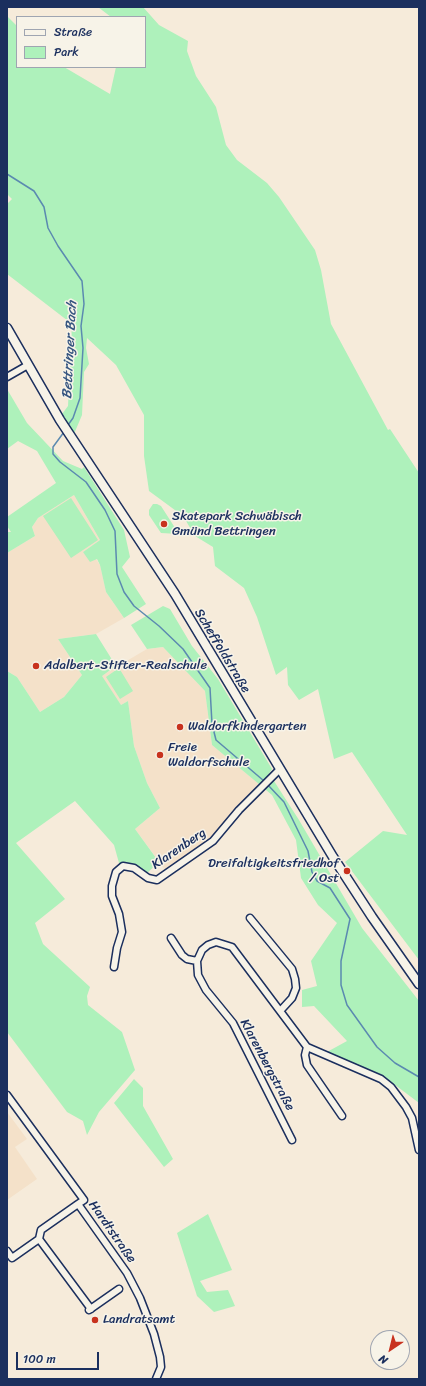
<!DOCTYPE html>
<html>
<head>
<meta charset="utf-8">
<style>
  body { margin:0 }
  #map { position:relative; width:426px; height:1386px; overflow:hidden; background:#f6ebda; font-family:Sriracha,sans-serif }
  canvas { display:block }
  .frame { position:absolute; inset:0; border:8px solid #1b2f5e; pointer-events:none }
  .legend { position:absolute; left:16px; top:16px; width:130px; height:52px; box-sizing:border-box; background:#f7f3e8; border:1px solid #9fa5b1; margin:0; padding:5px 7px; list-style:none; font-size:12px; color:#1b2f5e }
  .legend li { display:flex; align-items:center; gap:8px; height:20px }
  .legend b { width:20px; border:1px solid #9fa5b1 }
  .north { position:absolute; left:370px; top:1330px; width:40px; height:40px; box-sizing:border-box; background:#f7f3e8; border:1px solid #9fa5b1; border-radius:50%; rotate:215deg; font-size:11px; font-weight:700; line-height:16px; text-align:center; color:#1b2f5e }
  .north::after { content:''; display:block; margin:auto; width:14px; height:18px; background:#c8321e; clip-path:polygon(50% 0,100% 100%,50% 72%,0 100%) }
  .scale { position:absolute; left:16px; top:1352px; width:83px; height:18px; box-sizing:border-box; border:2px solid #1b2f5e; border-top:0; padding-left:5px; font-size:12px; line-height:14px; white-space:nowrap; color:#1b2f5e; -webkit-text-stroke:3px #f7f3e8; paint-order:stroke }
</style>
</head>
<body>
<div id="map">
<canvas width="426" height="1386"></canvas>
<div class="frame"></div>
<ul class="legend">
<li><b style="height:5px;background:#f7f3e8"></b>Straße</li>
<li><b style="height:11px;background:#aef1bb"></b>Park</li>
</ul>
<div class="north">N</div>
<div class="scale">100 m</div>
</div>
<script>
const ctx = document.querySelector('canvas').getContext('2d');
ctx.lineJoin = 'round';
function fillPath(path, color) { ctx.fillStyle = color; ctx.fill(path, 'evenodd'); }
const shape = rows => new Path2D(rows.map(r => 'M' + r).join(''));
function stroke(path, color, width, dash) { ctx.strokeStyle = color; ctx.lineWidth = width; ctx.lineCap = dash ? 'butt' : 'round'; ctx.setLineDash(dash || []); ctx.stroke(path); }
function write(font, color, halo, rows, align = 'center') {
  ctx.font = font + ' Sriracha,sans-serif'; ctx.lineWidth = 3; ctx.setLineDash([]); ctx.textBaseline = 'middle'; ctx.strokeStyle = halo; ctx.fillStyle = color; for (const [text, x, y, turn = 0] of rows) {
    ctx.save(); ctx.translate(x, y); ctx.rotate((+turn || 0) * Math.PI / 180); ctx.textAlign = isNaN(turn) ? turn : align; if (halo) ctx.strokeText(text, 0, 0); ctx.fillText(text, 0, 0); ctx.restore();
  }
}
fillPath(shape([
  [74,495,100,540,83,552,96,559,100,565,106,592,124,618,96,634,58,639,82,675,64,697,40,712,17,677,7,671,7,553,35,536,32,527,38,518],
  [163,647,205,691,212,745,260,785,210,840,166,871,135,829,160,808,147,783,134,746,128,701,121,705,101,676,147,649],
  [7,1112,27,1139,15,1147,37,1179,7,1200]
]), '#f4e1c9');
fillPath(shape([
  [98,7,143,7,159,25,188,41,187,51,196,76,216,107,226,145,237,160,267,183,279,197,315,250,321,270,331,324,388,430,390,429,419,473,419,960,345,862,383,831,407,835,352,752,334,759,318,689,299,700,288,685,287,667,276,675,257,617,244,588,215,566,213,547,195,536,183,516,149,491,144,456,144,415,116,365,87,338,86,348,89,364,84,372,82,415,74,434,62,414,68,406,72,324,7,274,7,204,12,199,7,194,7,16,17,26,17,67,64,67,110,94,116,67,145,67,145,17,111,17],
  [7,389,27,423,63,461,82,469,84,467,124,530,130,557,122,567,146,604,124,618,106,592,100,565,97,559,90,562,83,552,100,540,74,495,38,518,32,527,35,536,7,553,7,532,11,532,7,526,7,517,56,483,37,451,18,441,7,449],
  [71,498,98,540,71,558,43,516],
  [153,504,157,504,161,506,179,534,161,533,149,515,149,510],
  [163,606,170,609,192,646,218,679,272,769,268,775,274,781,299,820,362,928,419,1001,419,1103,382,1075,327,1052,347,1041,314,1006,302,1007,302,990,317,986,311,961,337,923,318,905,301,878,296,840,272,795,212,745,205,691,163,647,147,649,131,625],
  [96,634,116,666,102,676,121,705,128,701,134,746,147,783,160,808,135,829,159,862,146,874,135,866,119,863,114,845,75,801,16,843,65,899,35,923,43,944,90,987,87,996,88,1005,122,1032,135,1070,99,1112,87,1135,83,1121,67,1112,7,1032,7,671,17,677,40,712,64,697,82,675,58,639],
  [119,668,133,691,120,699,106,677],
  [134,1079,143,1088,143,1106,173,1159,164,1167,114,1103],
  [208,1214,232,1270,200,1281,207,1292,228,1290,235,1306,214,1312,197,1296,177,1233]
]), '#aef1bb');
stroke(shape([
  [7,174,34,191,44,207,48,228,58,246,82,281,84,304,81,326,83,348,80,398,73,418,68,425],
  [64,432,53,447,53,454,60,462,86,482,105,510,115,531,117,574,124,592,134,606,159,626,183,649,210,688,212,724,216,740,264,781],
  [267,784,284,802,308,851,312,872,317,881,330,888,350,919,341,961,341,985,347,1005,377,1047,395,1063,419,1077]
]), '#5b8ab0', 1.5);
const minor = shape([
  [7,377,28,365],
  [250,918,292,969,295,979,296,988,292,998,281,1010],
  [171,938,182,955,187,959,197,961],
  [114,967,117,948,122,932,119,914,112,896,112,886,116,872,123,866,134,868,148,878,157,880,213,841,239,810,279,770],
  [307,1047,305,1055,307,1065,342,1116],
  [7,1095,84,1200,78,1204,127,1273,140,1298,154,1334,160,1357,161,1367,156,1379],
  [292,1140,233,1023,206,990,198,975,197,961,202,950,208,945,216,942,232,947,307,1047,381,1079,391,1087,406,1107,412,1118,419,1150],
  [39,1239,91,1309],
  [7,1251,12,1258,39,1239,41,1230,78,1204],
  [89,1310,119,1289]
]);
const secondary = shape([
  [7,328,60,420,175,594,333,857,372,917,419,984]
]);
stroke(minor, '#1b2f5e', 9);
stroke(secondary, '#1b2f5e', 11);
stroke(minor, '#f7f3e8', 6);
stroke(secondary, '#f7f3e8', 8);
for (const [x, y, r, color] of [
  [164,524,4,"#c8321e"],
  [36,666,4,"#c8321e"],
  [180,727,4,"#c8321e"],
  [160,755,4,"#c8321e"],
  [347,871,4,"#c8321e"],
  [95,1320,4,"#c8321e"]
]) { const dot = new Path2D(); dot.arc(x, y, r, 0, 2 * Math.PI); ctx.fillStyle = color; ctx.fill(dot); stroke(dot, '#f7f3e8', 1.5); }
write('13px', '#1b2f5e', '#f7f3e8', [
  ["Skatepark Schwäbisch",172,517],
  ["Gmünd Bettringen",172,532],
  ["Adalbert-Stifter-Realschule",44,666],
  ["Waldorfkindergarten",188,727],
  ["Freie",168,748],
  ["Waldorfschule",168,763],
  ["Dreifaltigkeitsfriedhof",339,864,"right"],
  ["/ Ost",339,879,"right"],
  ["Landratsamt",103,1320]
], 'left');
write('13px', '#1b2f5e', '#f7f3e8', [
  ["Scheffoldstraße",222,651,59],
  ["Klarenberg",179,849,-34],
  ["Klarenbergstraße",267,1065,62],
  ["Hardtstraße",112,1232,55]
]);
write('italic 14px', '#365580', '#f7f3e8', [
  ["Bettringer Bach",70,350,-87]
]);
</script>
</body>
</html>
